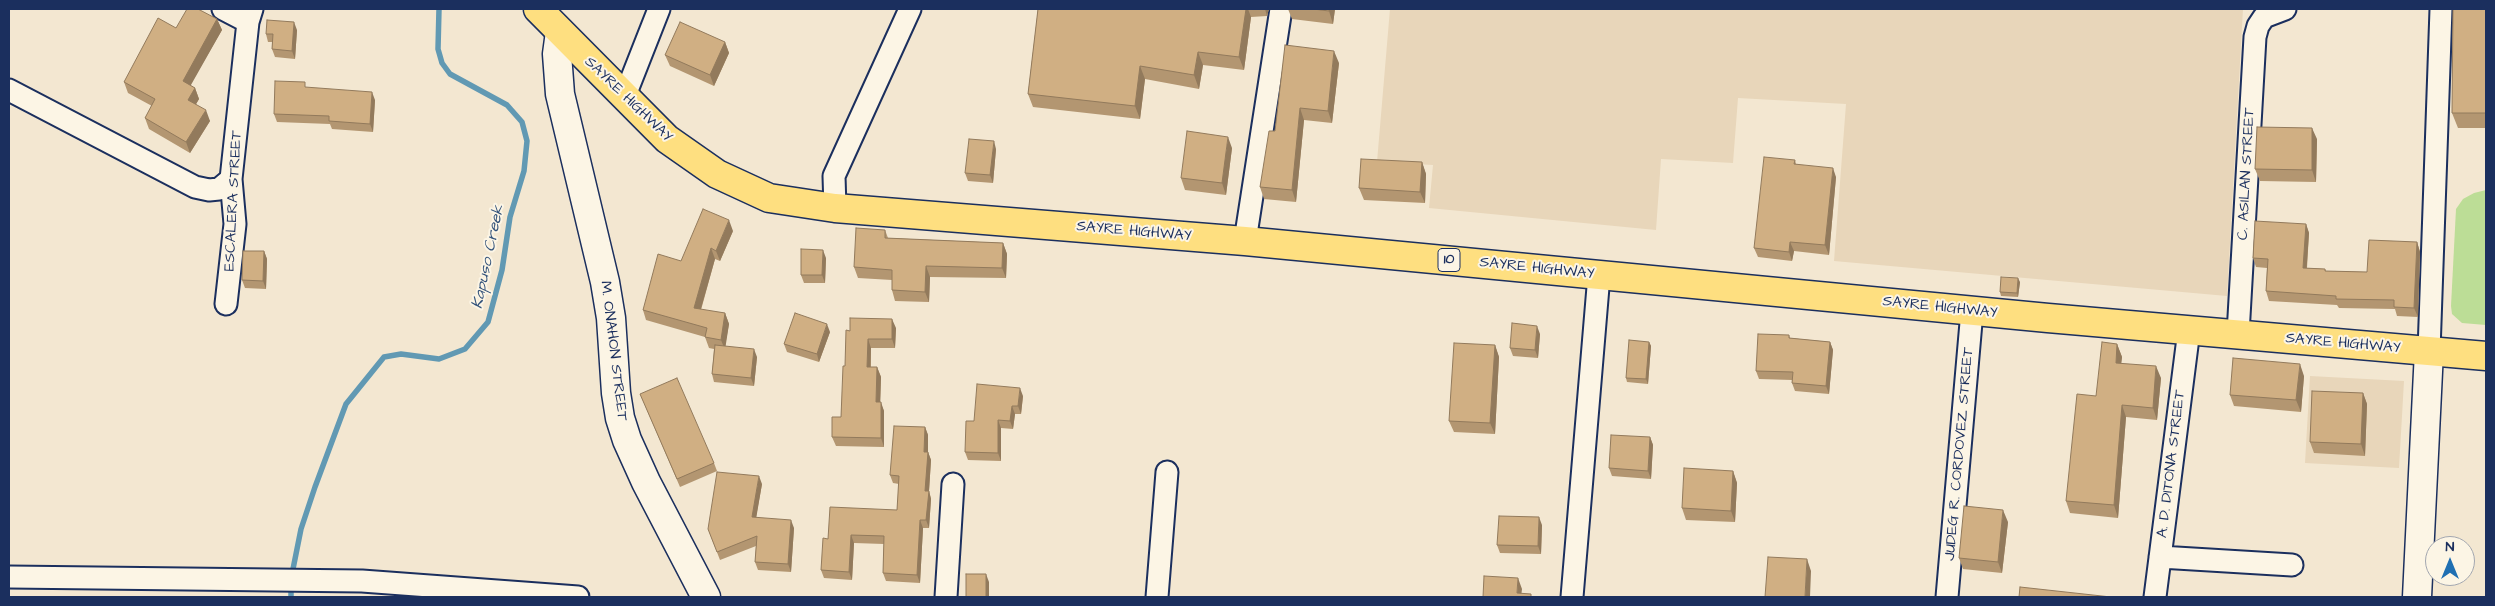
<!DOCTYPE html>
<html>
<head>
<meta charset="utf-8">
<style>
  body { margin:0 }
  #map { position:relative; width:2495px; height:606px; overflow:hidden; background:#f3e7d1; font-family:"Architects Daughter",sans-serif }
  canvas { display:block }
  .frame { position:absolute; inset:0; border:10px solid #1b2f5e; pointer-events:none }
  .north { position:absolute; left:2425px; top:536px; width:50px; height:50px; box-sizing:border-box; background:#fcf5e5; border:1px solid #a2a6af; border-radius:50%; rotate:0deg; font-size:14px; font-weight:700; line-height:20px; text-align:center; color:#1b2f5e }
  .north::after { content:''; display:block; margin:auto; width:18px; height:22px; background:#1f6fb2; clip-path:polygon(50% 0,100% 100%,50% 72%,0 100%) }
</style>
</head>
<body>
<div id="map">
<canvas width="2495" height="606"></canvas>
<div class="frame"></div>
<div class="north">N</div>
</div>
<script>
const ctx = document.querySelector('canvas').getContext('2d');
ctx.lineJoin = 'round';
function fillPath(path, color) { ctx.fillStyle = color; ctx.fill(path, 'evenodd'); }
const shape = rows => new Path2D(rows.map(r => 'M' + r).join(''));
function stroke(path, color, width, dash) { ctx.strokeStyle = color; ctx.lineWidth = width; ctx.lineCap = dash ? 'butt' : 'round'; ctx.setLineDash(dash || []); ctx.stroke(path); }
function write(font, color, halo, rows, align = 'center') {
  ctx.font = font + ' "Architects Daughter",sans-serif'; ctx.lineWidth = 4; ctx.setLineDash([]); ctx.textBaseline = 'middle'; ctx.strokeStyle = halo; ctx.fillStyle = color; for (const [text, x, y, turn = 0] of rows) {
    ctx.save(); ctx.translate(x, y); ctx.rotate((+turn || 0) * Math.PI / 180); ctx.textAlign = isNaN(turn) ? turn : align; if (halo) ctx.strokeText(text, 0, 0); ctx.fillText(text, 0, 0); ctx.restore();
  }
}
fillPath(shape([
  [1390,9,2243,9,2227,296,1834,261,1846,104,1738,98,1733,163,1661,159,1656,230,1429,208,1433,165,1377,162],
  [2310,376,2404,381,2399,468,2305,463]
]), '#e8d6ba');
fillPath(shape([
  [2486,190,2486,325,2462,323,2452,314,2451,306,2456,209,2463,199,2474,193]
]), '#bcdd96');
stroke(shape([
  [293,569,301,529,315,487,346,404,384,357,401,354,439,359,465,349,488,322,502,270,510,217,524,171,527,141,522,122,507,105,450,74,442,63,438,49,439,9],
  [291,597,291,591]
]), '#6199b3', 5.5);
const street = shape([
  [223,9,248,22],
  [9,90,195,187,209,190,219,189,231,179],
  [624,98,659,9],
  [835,208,834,176,910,9],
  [1245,241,1281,9],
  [226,304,235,224,231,179,248,22,252,9],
  [2238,334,2255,37,2258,26,2264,17,2285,9],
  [2429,351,2441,9],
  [2160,557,2292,565],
  [9,577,362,581,578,597],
  [946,597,953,484],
  [1157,597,1167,472],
  [1572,597,1599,275],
  [1947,597,1972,311],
  [2155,597,2189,330]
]);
const secondary = shape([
  [560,32,557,54,560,94,605,282,611,318,616,393,620,418,627,440,646,482,706,597],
  [2417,597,2429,351]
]);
const highway = shape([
  [538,9,667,139,717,174,769,198,835,208,1245,241,2048,318,2486,356]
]);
stroke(street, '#1b2f5e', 25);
stroke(secondary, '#1b2f5e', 31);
stroke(highway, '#1b2f5e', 31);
stroke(street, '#fcf5e5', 21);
stroke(secondary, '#fcf5e5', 28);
stroke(highway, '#fedf80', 28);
fillPath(shape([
  [1038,9,1269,9,1267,16,1251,17,1244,70,1203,65,1199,89,1145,79,1140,119,1033,107,1028,94],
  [1288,9,1335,9,1333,24,1292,19],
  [2486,9,2486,128,2458,128,2452,113],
  [217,19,222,30,190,85,195,88,199,99,196,104,210,121,190,153,149,129,145,118,152,106,128,93,124,82,176,28],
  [297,30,295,59,275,57,272,49,272,42,268,42,266,34],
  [725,42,729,53,714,86,670,66,665,55],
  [1339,63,1332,123,1304,120,1296,202,1264,199,1260,187,1275,131],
  [307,88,375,100,373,132,332,129,330,124,277,122,274,114],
  [2317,139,2316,182,2260,181,2255,169],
  [1232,148,1226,195,1185,190,1181,178],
  [996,149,993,183,968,181,965,173],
  [1795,160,1796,164,1836,177,1829,255,1794,251,1792,261,1758,257,1754,248],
  [1422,162,1426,174,1425,203,1364,200,1359,188],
  [2306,224,2309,233,2307,268,2325,269,2326,271,2367,272,2417,242,2420,252,2418,317,2397,316,2395,309,2339,308,2337,305,2269,301,2266,291,2267,268,2256,267,2253,258],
  [885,230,888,238,1003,243,1007,254,1006,278,930,277,929,302,895,301,892,290,892,280,858,278,854,267],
  [733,231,720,261,715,259,701,310,725,313,729,324,725,346,757,357,754,386,714,382,712,374,714,349,709,348,705,337,646,320,643,310,681,261],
  [264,251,267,259,266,289,245,288,242,280],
  [826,258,825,283,804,283,801,275],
  [2020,282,2018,297,2001,296,2000,292],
  [896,328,895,348,871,348,871,367,877,367,881,377,880,402,884,411,884,447,836,446,832,437,841,417,845,366,850,331],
  [830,332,819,362,787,352,784,344],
  [1540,334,1538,358,1513,356,1510,348],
  [1789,335,1790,338,1830,342,1833,350,1829,394,1795,391,1792,383,1792,380,1759,379,1756,371],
  [1649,342,1651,346,1648,384,1627,382,1626,378],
  [2117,344,2122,357,2121,363,2161,378,2157,420,2126,417,2118,518,2070,513,2066,501,2096,396],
  [1495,345,1499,357,1495,434,1454,432,1449,421],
  [2304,376,2301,412,2234,406,2230,395],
  [2363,393,2367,404,2365,456,2314,453,2310,442],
  [640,394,714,463,717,471,680,487],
  [1023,396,1021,414,1015,414,1013,429,1001,428,1001,461,968,460,965,452,974,421],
  [925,427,928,435,928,452,931,460,929,491,931,499,929,528,923,528,920,583,886,581,883,573,884,544,854,543,852,580,824,578,821,570,828,539,897,510,899,484,893,483,890,475],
  [1650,437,1653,445,1651,479,1612,476,1609,468],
  [1733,471,1737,483,1735,522,1686,520,1682,508],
  [762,484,756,517,794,528,791,572,758,570,755,562,756,546,720,560,708,529],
  [2008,522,2002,573,1963,569,1959,558],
  [1542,525,1541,554,1500,553,1497,545]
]), '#b39671');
fillPath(shape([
  [1246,9,1248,9,1251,17,1244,70,1239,57],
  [1265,9,1269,9,1267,16],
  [1329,9,1335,9,1333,24,1329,11],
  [217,19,222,30,187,92,183,81],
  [294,22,297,30,295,59,292,51],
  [725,42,729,53,714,86,710,75],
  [1334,51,1339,63,1332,123,1328,111],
  [1198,52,1203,65,1199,89,1194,75],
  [1140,66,1145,79,1140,119,1135,106],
  [195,88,199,99,192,111,188,100],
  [372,92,375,100,373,132,370,124],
  [1300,108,1304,120,1296,202,1292,190],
  [206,110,210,121,190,153,186,142],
  [2312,128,2317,139,2316,182,2312,170],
  [1228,137,1232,148,1226,195,1222,183],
  [994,141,996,149,993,183,990,175],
  [1422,162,1426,174,1425,203,1420,192],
  [1833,168,1836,177,1829,255,1825,245],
  [729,220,733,231,720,261,716,251],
  [2306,224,2309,233,2306,277,2303,268],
  [1790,242,1794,251,1792,261,1789,252],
  [2417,242,2420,252,2418,317,2414,308],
  [1003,243,1007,254,1006,278,1002,268],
  [711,248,715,259,698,319,694,308],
  [823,250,826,258,825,283,822,275],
  [264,251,267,259,266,289,263,281],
  [926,266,930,277,929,302,925,292],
  [2018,278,2020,282,2018,297,2017,293],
  [725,313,729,324,725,350,721,340],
  [892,319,896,328,895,348,892,339],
  [827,324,830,332,819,362,817,354],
  [1537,326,1540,334,1538,358,1535,350],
  [868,339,871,348,870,376,867,367],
  [1649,342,1651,346,1648,384,1646,379],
  [1830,342,1833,350,1829,394,1826,386],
  [2117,344,2122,357,2120,375,2116,363],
  [1495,345,1499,357,1495,434,1490,423],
  [754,349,757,357,754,386,751,378],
  [2300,364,2304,376,2301,412,2296,400],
  [2156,366,2161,378,2157,420,2153,408],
  [877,367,881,377,880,411,876,402],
  [1020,388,1023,396,1021,414,1018,406],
  [2363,393,2367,404,2365,456,2361,444],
  [881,402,884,411,884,447,881,438],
  [2122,405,2126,417,2118,518,2114,505],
  [1012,406,1015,414,1013,429,1010,421],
  [998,420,1001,428,1001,461,998,453],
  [925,427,928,435,928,455,928,452,931,460,929,491,931,499,929,528,926,520,924,452],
  [1650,437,1653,445,1651,479,1648,471],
  [1733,471,1737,483,1735,522,1731,511],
  [759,476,762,484,755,525,752,517],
  [2003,510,2008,522,2002,573,1998,562],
  [1539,517,1542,525,1541,554,1538,546],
  [791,520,794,528,791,572,788,564],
  [920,520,923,528,920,583,917,575],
  [851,535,854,543,852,580,849,572],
  [1807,559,1811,571,1810,597,1805,597],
  [986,574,989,582,989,597,986,597],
  [1518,578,1522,589,1521,597,1517,593]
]), '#927a5c');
const building = shape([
  [187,9,198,9,217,19,183,81,195,88,188,100,206,110,186,142,145,118,155,99,124,82,158,18,176,28,187,9],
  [1038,9,1246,9,1239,57,1198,52,1194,75,1140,66,1135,106,1028,94,1038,9],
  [1313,9,1329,9,1329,11,1313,9],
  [2453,9,2486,9,2486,113,2452,113,2453,9],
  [267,20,294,22,292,51,272,49,273,34,266,34,267,20],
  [680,22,725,42,710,75,665,55,680,22],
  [1285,45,1334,51,1328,111,1300,108,1292,190,1260,187,1269,131,1275,131,1285,45],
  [275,81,305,82,305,87,372,92,370,124,329,121,329,116,274,114,275,81],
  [2257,127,2312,128,2312,170,2255,169,2257,127],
  [1187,131,1228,137,1222,183,1181,178,1187,131],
  [969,139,994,141,990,175,965,173,969,139],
  [1764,157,1795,160,1794,164,1833,168,1825,245,1790,242,1789,252,1754,248,1764,157],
  [1361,159,1422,162,1420,192,1359,188,1361,159],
  [703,209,729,220,716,251,711,248,694,308,725,313,721,340,705,337,707,328,643,310,658,254,681,261,703,209],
  [2255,221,2306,224,2303,268,2325,269,2325,271,2367,272,2369,240,2417,242,2414,308,2394,307,2394,300,2336,299,2336,296,2266,291,2268,259,2253,258,2255,221],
  [856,228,885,230,885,238,1003,243,1002,268,926,266,925,292,892,290,892,270,854,267,856,228],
  [801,249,823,250,822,275,801,275,801,249],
  [243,251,264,251,263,281,242,280,243,251],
  [2001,277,2018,278,2017,293,2000,292,2001,277],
  [795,313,827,324,817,354,784,344,795,313],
  [850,318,892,319,892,339,868,339,867,367,877,367,876,402,881,402,881,438,832,437,832,417,841,417,843,366,845,366,846,330,850,331,850,318],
  [1512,323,1537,326,1535,350,1510,348,1512,323],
  [1758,334,1789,335,1789,338,1830,342,1826,386,1792,383,1793,372,1756,371,1758,334],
  [1629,340,1649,342,1646,379,1626,378,1629,340],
  [2102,342,2117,344,2116,363,2156,366,2153,408,2122,405,2114,505,2066,501,2077,394,2096,396,2102,342],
  [1454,343,1495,345,1490,423,1449,421,1454,343],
  [715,345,754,349,751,378,712,374,715,345],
  [2233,358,2300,364,2296,400,2230,395,2233,358],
  [677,378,714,463,677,479,640,394,677,378],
  [977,384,1020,388,1018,406,1012,406,1010,421,998,420,998,453,965,452,966,421,974,421,977,384],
  [2312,391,2363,393,2361,444,2310,442,2312,391],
  [894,426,925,427,924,452,928,452,925,491,929,491,926,520,920,520,917,575,883,573,884,536,851,535,849,572,821,570,823,538,828,539,830,507,897,510,899,476,890,475,894,426],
  [1611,435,1650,437,1648,471,1609,468,1611,435],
  [1684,468,1733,471,1731,511,1682,508,1684,468],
  [717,472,759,476,752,517,791,520,788,564,755,562,757,536,717,552,708,529,717,472],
  [1964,506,2003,510,1998,562,1959,558,1964,506],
  [1499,516,1539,517,1538,546,1497,545,1499,516],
  [1768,557,1807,559,1805,597,1765,597,1768,557],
  [966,574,986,574,986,597,966,597,966,574],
  [1484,576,1518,578,1517,593,1531,594,1531,597,1483,597,1484,576],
  [2020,587,2111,597,2019,597,2020,587]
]);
fillPath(building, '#d0af83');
stroke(building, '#927a5c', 1);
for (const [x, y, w] of [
  [1449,260,22]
]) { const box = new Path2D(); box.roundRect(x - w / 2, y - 11.5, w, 23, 4); ctx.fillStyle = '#fcf5e5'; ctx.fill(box); stroke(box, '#1b2f5e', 1); }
write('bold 14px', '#1b2f5e', null, [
  ["10",1449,260]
]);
write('15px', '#1b2f5e', '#fcf5e5', [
  ["SAYRE HIGHWAY",628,100,44],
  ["C. ASILAN STREET",2247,174,-87],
  ["ESCALERA STREET",234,201,-87],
  ["SAYRE HIGHWAY",1134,232,5],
  ["SAYRE HIGHWAY",1537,269,6],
  ["SAYRE HIGHWAY",1940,308,6],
  ["SAYRE HIGHWAY",2343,344,5],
  ["M. ONAHON STREET",613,351,83],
  ["JUDEG R. CORDOVEZ STREET",1960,454,-85],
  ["A. D. DITONA STREET",2172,464,-83]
]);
write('italic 16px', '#32527a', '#fcf5e5', [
  ["Kapuso Creek",489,257,-78]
]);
</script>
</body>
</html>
